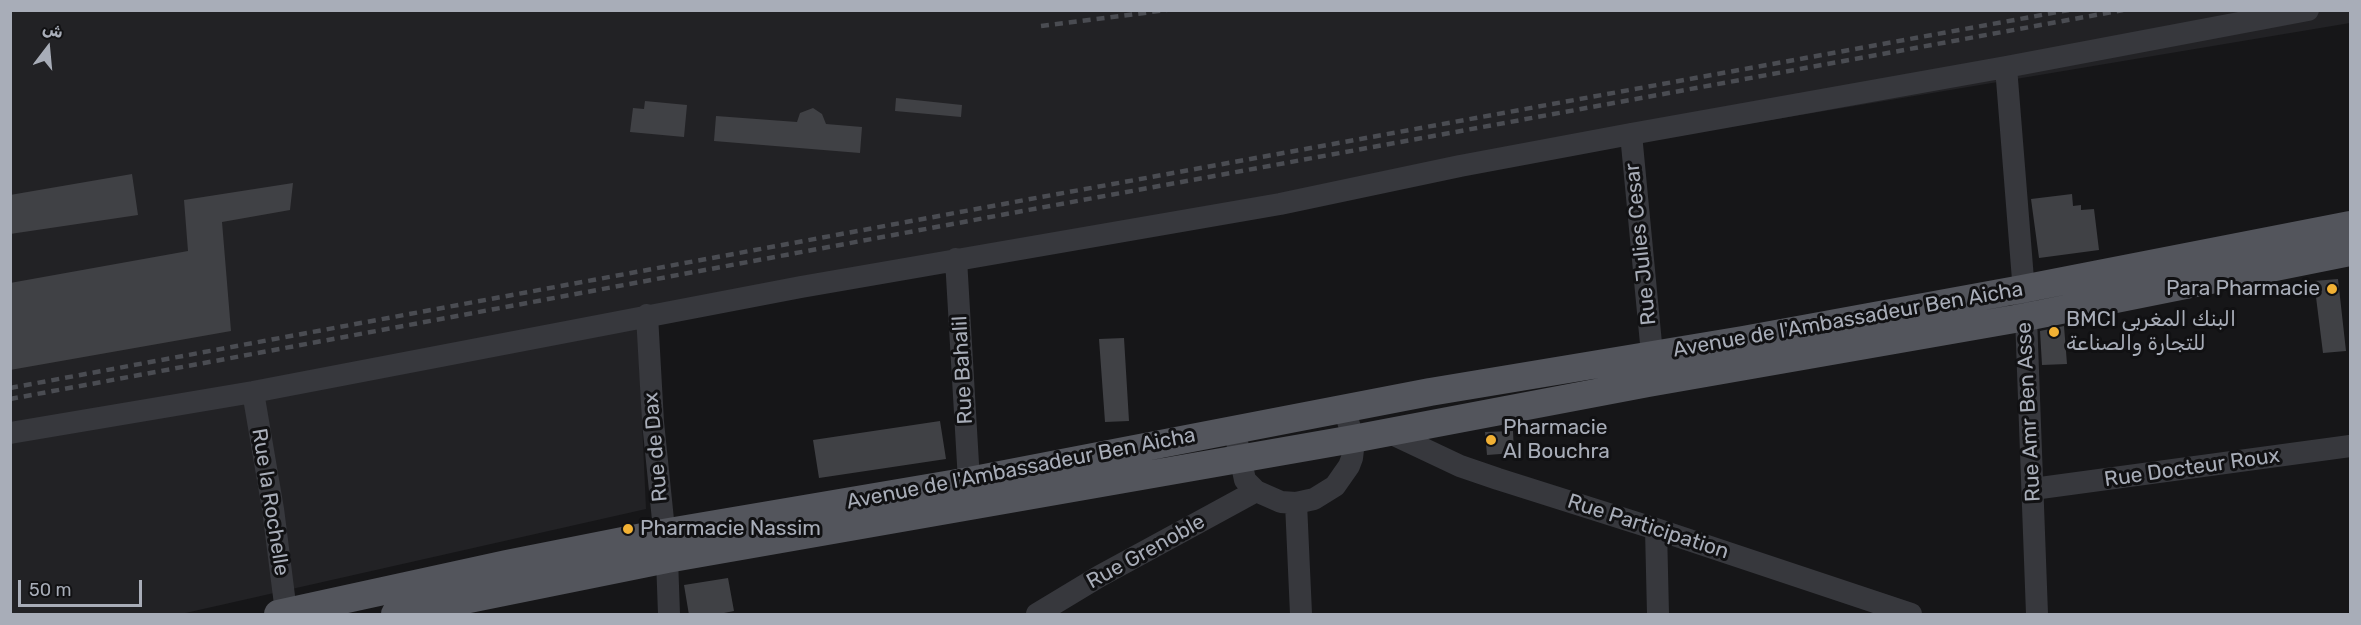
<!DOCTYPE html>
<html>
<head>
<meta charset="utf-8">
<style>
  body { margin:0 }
  #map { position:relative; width:2361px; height:625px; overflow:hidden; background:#161618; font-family:Rubik,Vazirmatn,sans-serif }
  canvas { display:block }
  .frame { position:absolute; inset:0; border:12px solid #a8adb8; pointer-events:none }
  .north { position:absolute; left:18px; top:18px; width:60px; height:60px; -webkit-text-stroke:4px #111113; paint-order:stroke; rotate:16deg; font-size:16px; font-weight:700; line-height:24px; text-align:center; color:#a8adb8 }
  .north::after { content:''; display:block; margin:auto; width:21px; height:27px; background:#a8adb8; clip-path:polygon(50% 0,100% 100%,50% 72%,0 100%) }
  .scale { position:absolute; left:18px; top:580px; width:124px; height:27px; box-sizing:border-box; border:3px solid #a8adb8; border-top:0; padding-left:8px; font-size:18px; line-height:21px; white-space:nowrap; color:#a8adb8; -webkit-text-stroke:4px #111113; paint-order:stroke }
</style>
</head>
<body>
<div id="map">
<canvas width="2361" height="625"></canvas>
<div class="frame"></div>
<div class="north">ش</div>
<div class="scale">50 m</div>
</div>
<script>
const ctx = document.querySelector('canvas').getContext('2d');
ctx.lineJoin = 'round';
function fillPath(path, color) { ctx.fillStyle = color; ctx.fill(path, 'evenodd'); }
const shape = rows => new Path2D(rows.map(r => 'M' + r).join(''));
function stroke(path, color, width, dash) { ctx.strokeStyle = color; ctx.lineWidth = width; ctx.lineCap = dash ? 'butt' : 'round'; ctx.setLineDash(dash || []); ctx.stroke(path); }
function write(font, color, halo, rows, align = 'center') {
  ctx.font = font + ' Rubik,Vazirmatn,sans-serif'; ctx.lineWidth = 6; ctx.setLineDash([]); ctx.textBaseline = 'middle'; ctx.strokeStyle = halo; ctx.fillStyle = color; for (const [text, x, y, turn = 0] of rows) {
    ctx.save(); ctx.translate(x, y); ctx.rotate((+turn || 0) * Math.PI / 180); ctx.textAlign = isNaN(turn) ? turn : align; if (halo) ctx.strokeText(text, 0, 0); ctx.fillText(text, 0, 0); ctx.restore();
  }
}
fillPath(shape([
  [2350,10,2350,23,637,310,646,509,181,614,11,614,10,11]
]), '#222225');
fillPath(shape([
  [896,98,962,105,961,117,895,111],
  [645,101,687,105,684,137,630,132,633,108,644,109],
  [813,108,822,114,826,124,862,127,860,153,714,141,716,116,797,122,800,113],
  [132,174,138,215,10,234,10,195],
  [293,183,290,210,222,222,231,331,10,370,10,283,188,251,184,200],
  [2072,194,2073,206,2081,205,2081,210,2094,209,2099,250,2039,258,2031,199],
  [2338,279,2346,351,2323,353,2314,281],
  [2064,326,2067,364,2042,365,2040,331],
  [1124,338,1129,421,1105,422,1099,339],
  [940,421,946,459,819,478,813,440],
  [1513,431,1514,453,1487,455,1485,432],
  [728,578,734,611,714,615,689,615,684,585]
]), '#404145');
stroke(shape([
  [2006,67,2026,317,2037,614],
  [1631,134,1652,354],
  [956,259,969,481],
  [647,315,653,422,667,559,669,614],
  [253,392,273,509,286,612],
  [1388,432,1460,466,1498,479,1656,529,1911,614],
  [10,433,253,392,801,287,1280,204,1460,166,1631,134,2006,67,2308,10],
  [1237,442,1245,480,1256,491,1281,502,1296,503,1314,499,1335,486,1349,466,1352,458,1354,441,1344,408],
  [2033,489,2350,446],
  [1296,503,1301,614],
  [1656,529,1658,614],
  [1037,614,1100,576,1256,491]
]), '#37383d', 22);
stroke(shape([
  [278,614,507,564,663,533,969,481,1430,392,1743,340,2022,289,2350,225],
  [395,614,667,559,1353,439,1648,383,2026,317,2350,252]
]), '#53555c', 28);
stroke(shape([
  [1041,26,1167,10],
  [10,388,1025,200,2069,10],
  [10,399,1028,210,2123,10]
]), '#4a4c52', 4.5, [8, 6]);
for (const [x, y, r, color] of [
  [2332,289,6,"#f2b134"],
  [2054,332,6,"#f2b134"],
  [1491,440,6,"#f2b134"],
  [628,529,6,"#f2b134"]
]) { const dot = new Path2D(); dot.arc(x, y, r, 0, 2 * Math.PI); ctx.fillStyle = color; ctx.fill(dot); stroke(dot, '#111113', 2); }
write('21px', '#a8adb8', '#111113', [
  ["Rue Julies Cesar",1641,244,-96],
  ["Avenue de l'Ambassadeur Ben Aicha",1848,320,-10],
  ["Rue Bahalil",963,370,-93],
  ["Rue Amr Ben Asse",2029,412,-93],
  ["Rue de Dax",656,447,-95],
  ["Rue Docteur Roux",2192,468,-8],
  ["Avenue de l'Ambassadeur Ben Aicha",1021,469,-11],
  ["Rue la Rochelle",270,502,81],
  ["Rue Participation",1648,527,18],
  ["Rue Grenoble",1146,552,-29]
]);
write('21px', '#a8adb8', '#111113', [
  ["Para Pharmacie",2320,289,"right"],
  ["BMCI البنك المغربي",2066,320],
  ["للتجارة والصناعة",2066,344],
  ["Pharmacie",1503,428],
  ["Al Bouchra",1503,452],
  ["Pharmacie Nassim",640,529]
], 'left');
</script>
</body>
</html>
